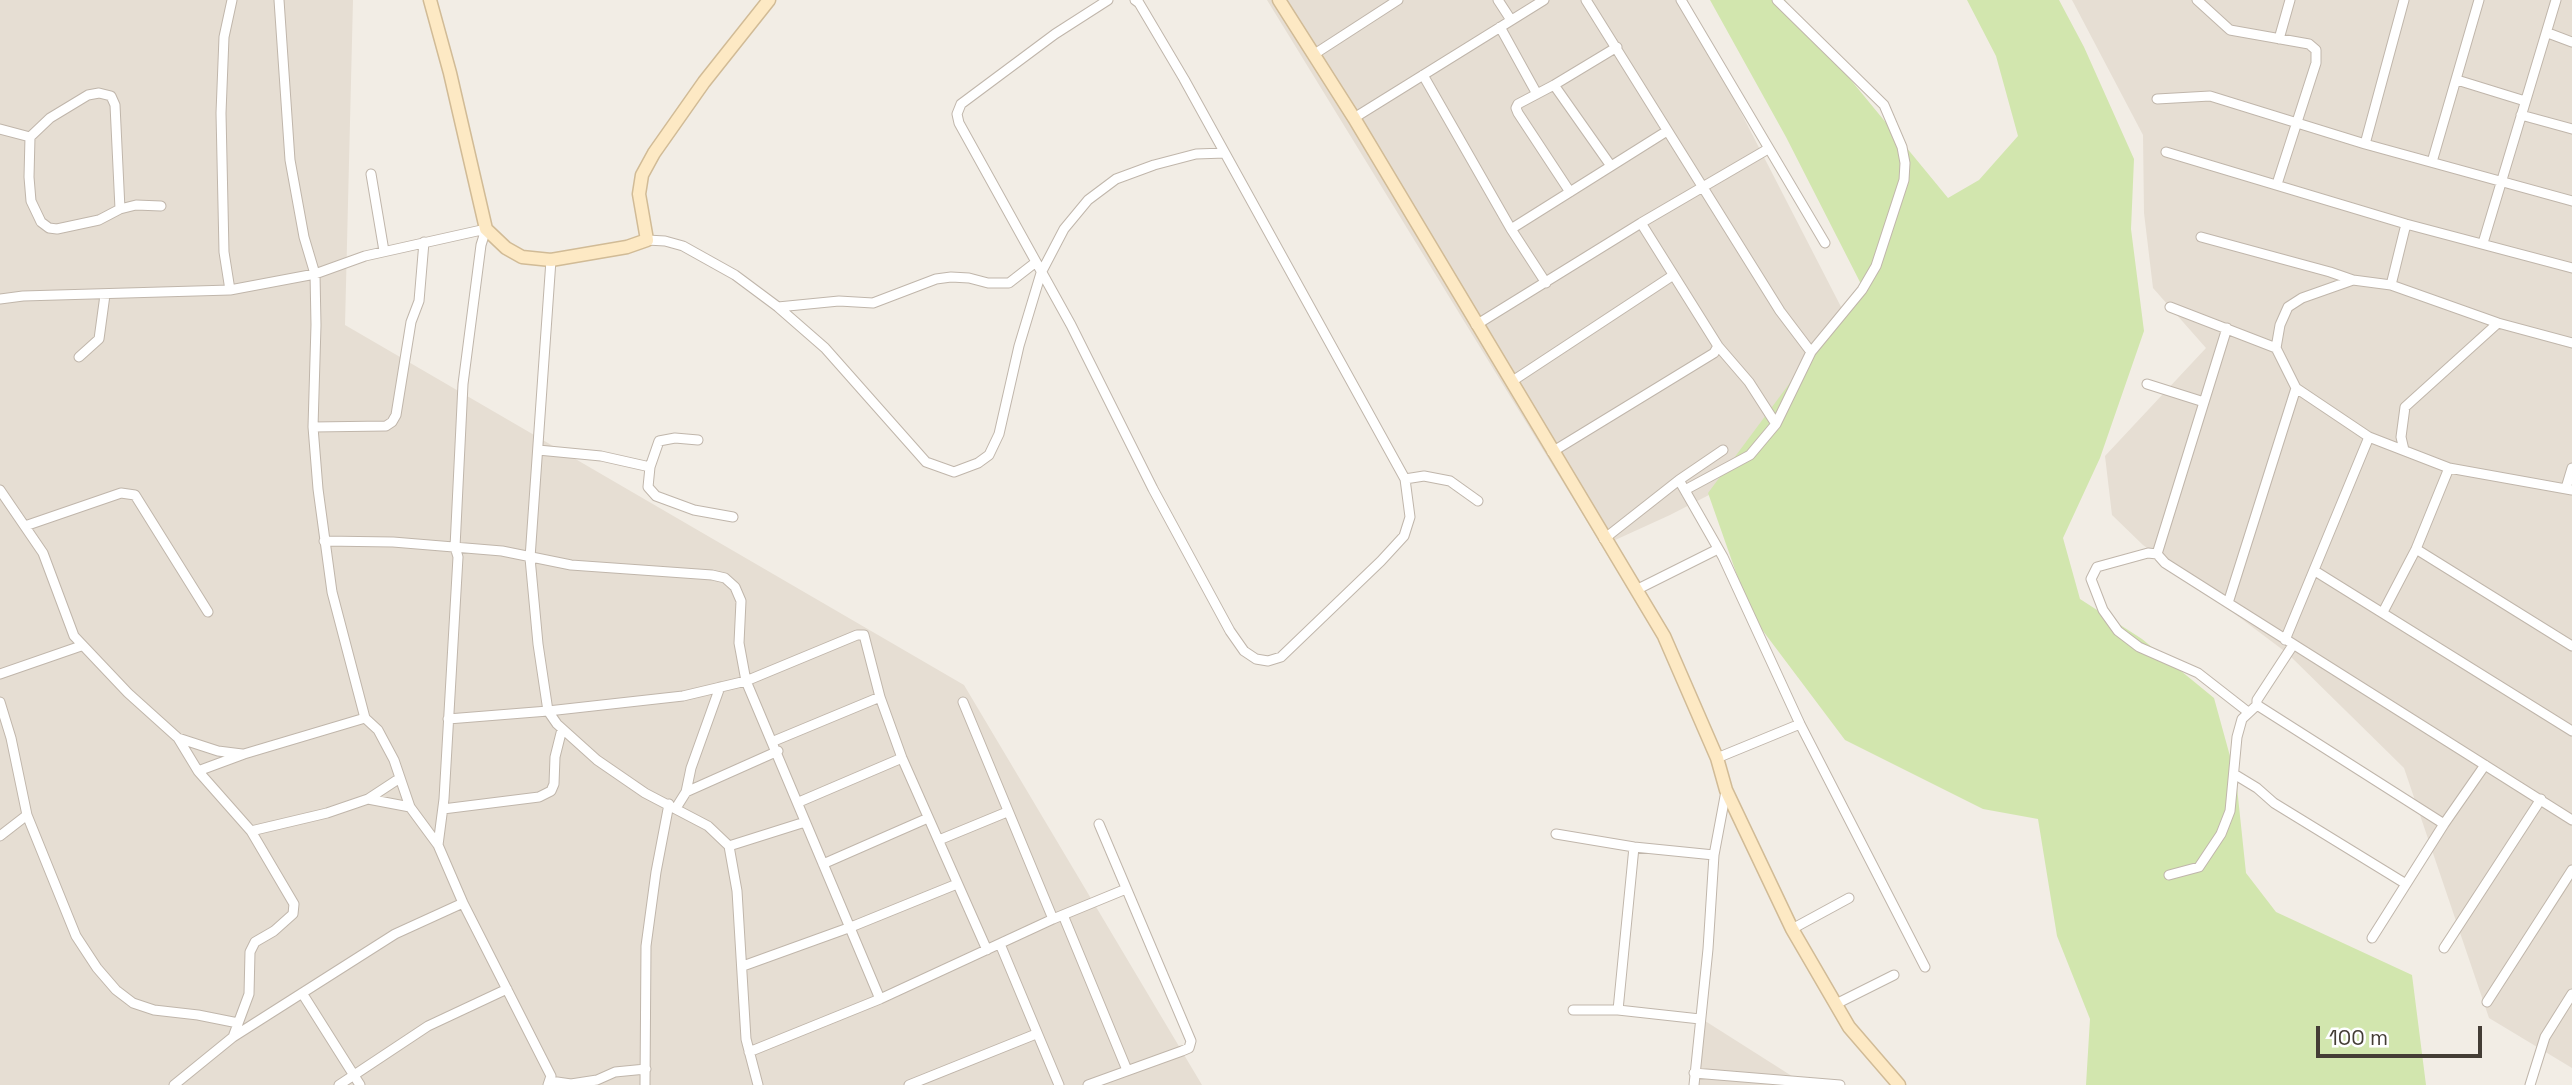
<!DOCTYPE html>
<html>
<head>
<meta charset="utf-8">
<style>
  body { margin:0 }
  #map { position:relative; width:2572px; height:1085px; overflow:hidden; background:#f2ede5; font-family:"Space Grotesk",sans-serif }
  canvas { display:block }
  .scale { position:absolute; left:2316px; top:1026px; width:166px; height:32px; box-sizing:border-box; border:4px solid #443d35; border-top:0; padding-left:9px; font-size:21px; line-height:24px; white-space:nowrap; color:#443d35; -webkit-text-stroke:5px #fff; paint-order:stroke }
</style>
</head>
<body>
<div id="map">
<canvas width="2572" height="1085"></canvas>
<div class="scale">100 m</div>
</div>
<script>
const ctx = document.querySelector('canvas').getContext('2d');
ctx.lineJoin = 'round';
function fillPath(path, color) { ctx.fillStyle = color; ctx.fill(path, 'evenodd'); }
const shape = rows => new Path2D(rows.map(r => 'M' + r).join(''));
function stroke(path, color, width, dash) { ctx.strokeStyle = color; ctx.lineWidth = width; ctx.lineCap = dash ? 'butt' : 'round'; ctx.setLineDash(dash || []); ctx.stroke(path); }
fillPath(shape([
  [0,0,353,0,345,325,964,685,1202,1085,0,1085],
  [1267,0,1683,0,1890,402,1670,515,1602,546],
  [2072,0,2572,0,2572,1068,2489,1018,2404,768,2287,653,2143,545,2112,515,2105,456,2206,348,2153,288,2144,213,2143,135],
  [1702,1019,1806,1085,1697,1085]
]), '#e6ded3');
fillPath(shape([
  [1710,0,1785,0,1948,198,1979,180,2018,136,1996,56,1967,0,2059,0,2084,47,2134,159,2131,229,2144,331,2100,458,2063,538,2080,599,2142,639,2214,698,2236,778,2246,873,2276,912,2412,975,2426,1085,2086,1085,2090,1019,2057,936,2038,819,1983,809,1845,740,1751,615,1708,493,1862,286,1786,137]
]), '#d2e6ae');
const street = shape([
  [279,0,290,160,304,237,315,274,316,325,313,427,318,489,332,592,365,718,378,730,394,760,410,807,438,845,463,903,551,1076,548,1085],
  [1108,0,1055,34,961,104,957,114,959,123,1071,325,1153,489,1230,631,1244,651,1256,659,1268,661,1281,657,1381,561,1404,536,1410,517,1405,479,1184,79,1139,3,1135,0],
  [1498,0,1511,20],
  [1586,0,1780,311,1811,352],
  [1681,0,1825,243],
  [2197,0,2230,30,2309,44,2316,50,2316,63,2277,184],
  [1500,27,1537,94],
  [2548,33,2572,42],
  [2279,39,2290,0],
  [1313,55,1398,0],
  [1423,75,1511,229,1546,283],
  [2457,80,2525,101],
  [1554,85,1611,166],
  [2157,99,2210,96,2365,144,2572,201],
  [2521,115,2572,129],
  [1354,118,1544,0],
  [0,129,30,137],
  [2365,144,2404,0],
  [2166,152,2406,224,2572,268],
  [2432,162,2479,0],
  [371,174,384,251],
  [1570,192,1518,113,1516,108,1518,104,1554,85,1617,47],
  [120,209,115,105,111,96,99,93,88,95,50,118,30,137,29,177,31,201,41,222,49,228,57,229,99,220,120,209,136,205,161,206],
  [1641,223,1718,346,1749,382,1776,424],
  [1511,229,1667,131],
  [2201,237,2330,272,2353,280,2391,285,2498,323,2572,343],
  [647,240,665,241,683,246,735,275,778,307,825,348,926,462,954,472,978,463,989,455,999,434,1019,346,1041,273,1064,229,1088,200,1116,179,1154,165,1196,154,1225,153],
  [2483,243,2556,0],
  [551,260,530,558,538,644,548,711,557,724,597,760,645,793,708,826,729,846,737,891,746,1039,758,1085],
  [2353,280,2302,298,2288,307,2280,325,2276,348,2296,388,2369,437,2449,468,2572,490],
  [2391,285,2406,224],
  [230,290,224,252,221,113,224,37,232,0],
  [0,299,23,296,230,290,315,274,365,256,486,229,481,245,463,384,455,547,458,557,444,799,438,845],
  [778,307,839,301,873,303,936,279,951,277,969,278,988,283,1009,283,1036,262],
  [2170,307,2276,348],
  [1476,325,1641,223,1768,149],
  [79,357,99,339,105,295],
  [1511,382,1672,276],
  [2147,384,2204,402],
  [313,427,386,426,392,422,396,415,411,322,419,301,424,242],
  [698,440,675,438,659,441,650,467,648,487,656,496,694,510,733,517],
  [538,450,601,456,650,467],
  [2404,450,2401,437,2405,407,2498,323],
  [1552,452,1714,353,1718,346],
  [1405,479,1424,476,1450,481,1478,501],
  [1679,480,1723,557,1800,724,1925,967],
  [2566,488,2572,468],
  [0,490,43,553,74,636,128,693,178,738,198,771,251,831,294,904,293,914,274,931,255,942,250,952,249,994,233,1037],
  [1685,490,1750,455,1776,424,1811,352,1862,290,1876,266,1904,180,1905,163,1902,147,1884,105,1777,0],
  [25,526,121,493,135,495,208,612],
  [1604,539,1679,480,1723,450],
  [324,541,393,542,502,551,571,565,712,575,725,578,735,587,741,601,739,643,746,681,880,999],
  [2416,549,2572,646],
  [2157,554,2227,328],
  [2315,571,2572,731],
  [1636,590,1718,549],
  [2228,603,2296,388],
  [2383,612,2416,549,2449,468],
  [2285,640,2369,437],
  [0,674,81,646],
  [0,702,11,738,27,815,76,936,97,968,116,990,133,1003,154,1010,198,1015,238,1023],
  [963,702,1053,919],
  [2257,705,2444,824],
  [2248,712,2198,673,2139,647,2118,631,2103,610,2091,579,2097,567,2148,553,2157,554,2165,563,2228,603,2572,820],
  [448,719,548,711,683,696,746,681,857,635,864,635,880,697,902,758,987,950],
  [178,738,218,751,242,754],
  [774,741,880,697],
  [1717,758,1800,724],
  [198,771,244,754,365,718],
  [2234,774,2257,788,2274,803,2406,884],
  [686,792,778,751],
  [368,799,410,807],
  [799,802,902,758],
  [676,808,686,792,691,768,720,687],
  [443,809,539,797,551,791,554,784,555,757,562,729],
  [251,831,327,813,368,799,400,778],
  [1556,834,1634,847,1714,855],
  [0,836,27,815],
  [939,840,1007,812],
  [729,846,805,822],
  [823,864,928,818],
  [2169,875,2199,867,2221,834,2230,811,2237,737,2242,719,2257,705,2257,700,2293,645],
  [1063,915,1127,1070],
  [1792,929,1849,898],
  [2372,938,2444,824,2485,765],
  [1000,944,1059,1085],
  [2444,948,2541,799],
  [743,966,851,927,957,884],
  [302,993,360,1085],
  [2487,1002,2572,870],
  [1836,1004,1894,975],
  [1573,1010,1618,1010,1700,1019],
  [1618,1010,1634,847],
  [749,1052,880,999,1053,919,1126,889],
  [1694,1073,1840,1085],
  [550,1081,571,1084,597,1080,615,1072,646,1069],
  [174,1085,233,1037,395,934,463,903],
  [339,1085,428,1026,507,989],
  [645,1085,646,946,656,872,669,804],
  [909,1085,1036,1034],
  [1088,1085,1182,1051,1189,1048,1191,1041,1099,824],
  [1694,1085,1708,949,1714,855,1726,791],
  [2530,1085,2545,1037,2572,994]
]);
const secondary = shape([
  [430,0,450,73,486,229,506,248,522,257,551,260,627,247,647,240,639,194,642,175,654,153,704,82,769,0],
  [1279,0,1354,118,1664,636,1717,758,1726,790,1792,929,1849,1027,1899,1085]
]);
stroke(street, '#c0b6ab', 11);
stroke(secondary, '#d1bb96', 15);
stroke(street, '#fff', 9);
stroke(secondary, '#fde9c4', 12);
</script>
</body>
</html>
